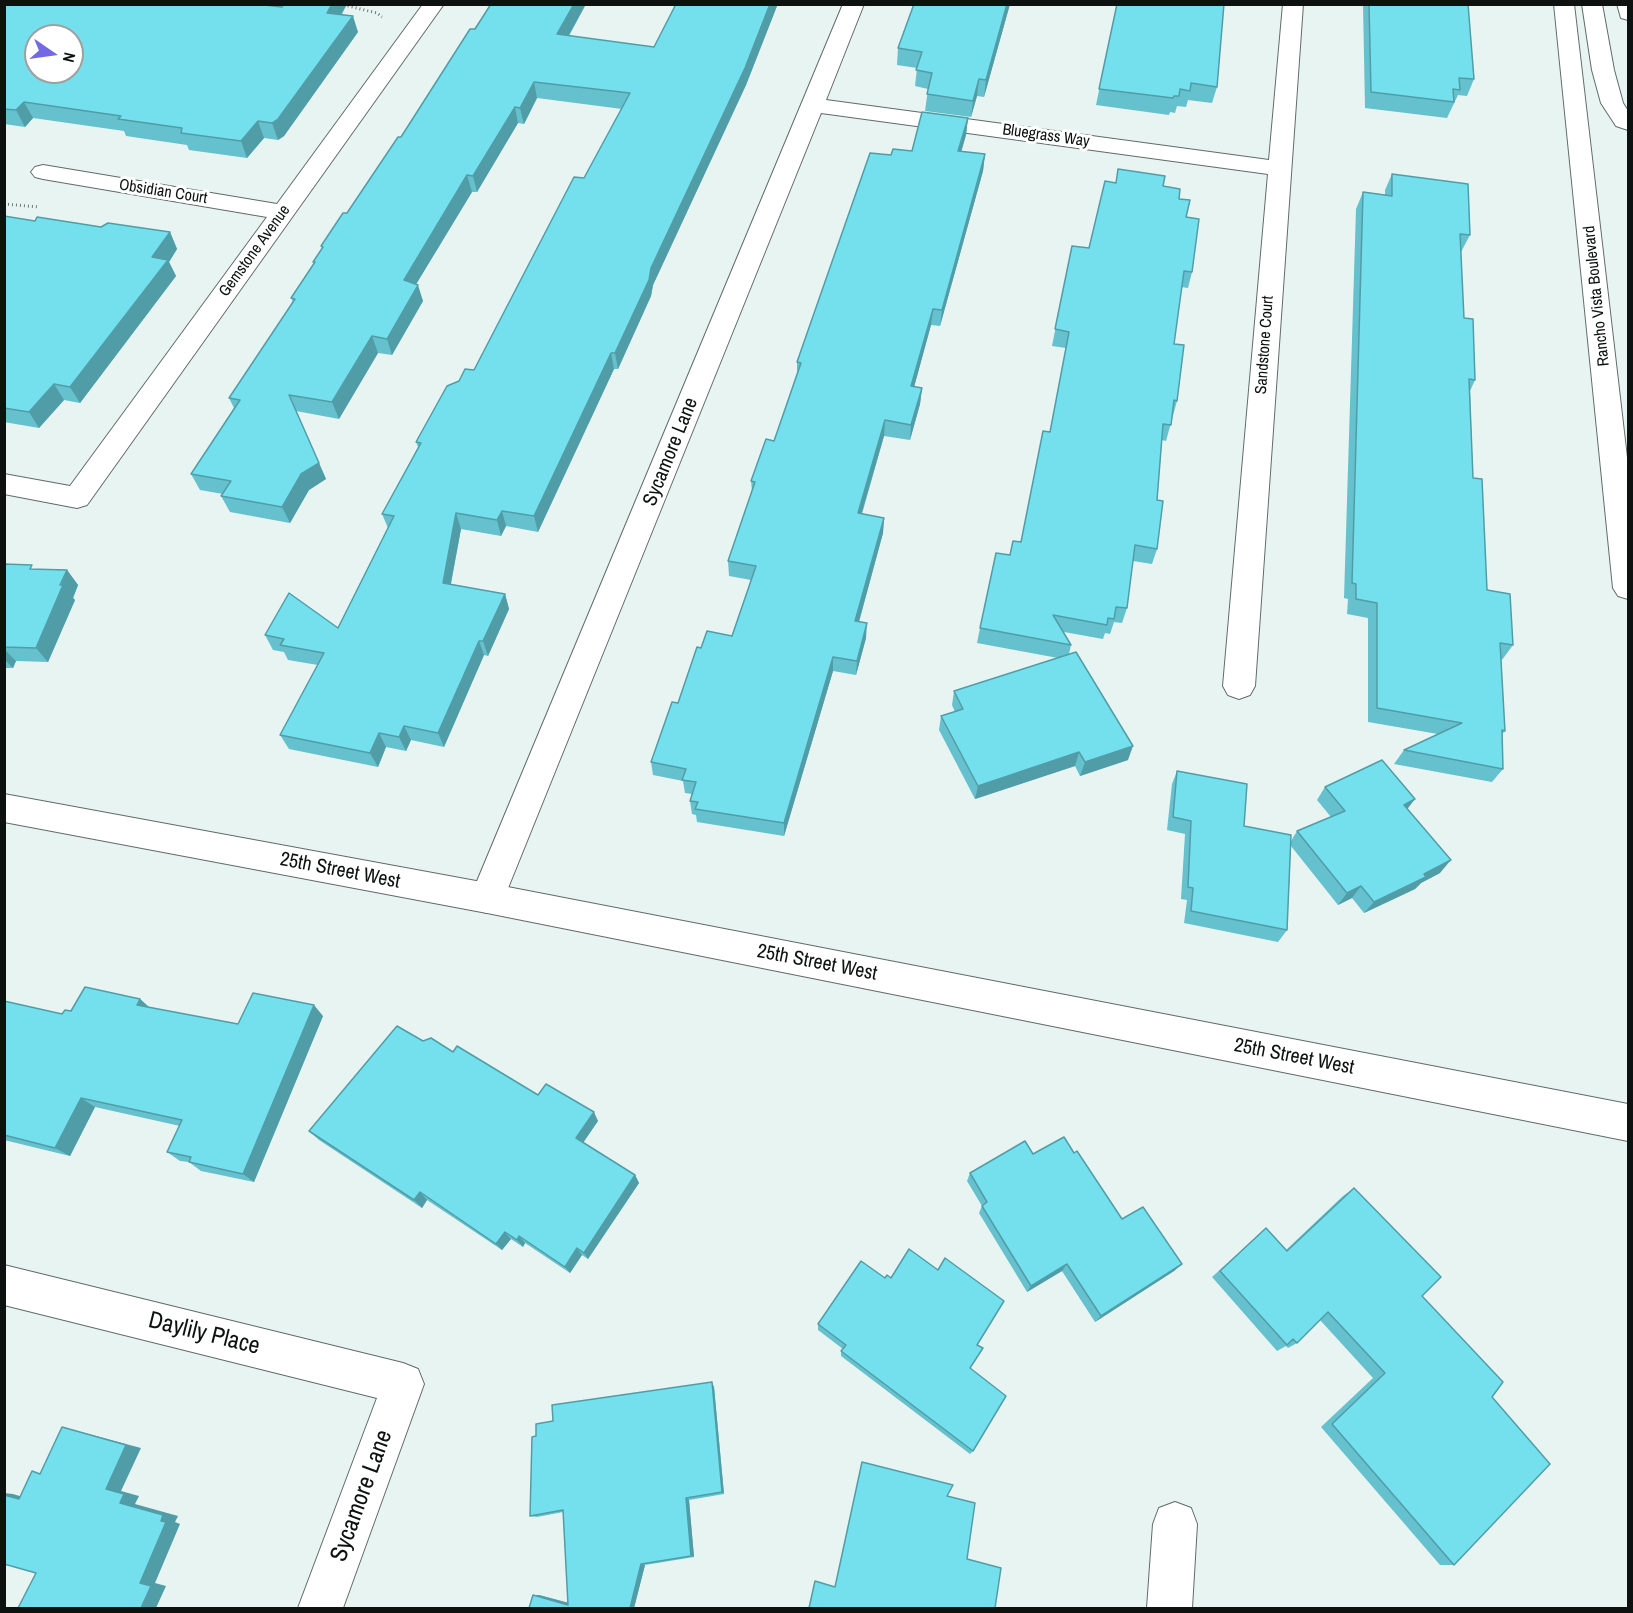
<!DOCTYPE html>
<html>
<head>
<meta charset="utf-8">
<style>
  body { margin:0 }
  #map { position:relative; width:1633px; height:1613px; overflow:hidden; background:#e8f4f2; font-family:"Archivo Narrow",sans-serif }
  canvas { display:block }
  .frame { position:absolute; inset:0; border:6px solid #0d1110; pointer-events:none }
  .north { position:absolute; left:24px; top:24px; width:60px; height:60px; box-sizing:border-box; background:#fff; border:2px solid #9ea09f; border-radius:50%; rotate:103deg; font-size:16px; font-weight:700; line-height:24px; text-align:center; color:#0d1110 }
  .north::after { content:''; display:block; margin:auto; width:21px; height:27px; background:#7369e4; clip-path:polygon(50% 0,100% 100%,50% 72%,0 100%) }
</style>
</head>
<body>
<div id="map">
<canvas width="1633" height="1613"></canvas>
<div class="frame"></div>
<div class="north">N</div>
</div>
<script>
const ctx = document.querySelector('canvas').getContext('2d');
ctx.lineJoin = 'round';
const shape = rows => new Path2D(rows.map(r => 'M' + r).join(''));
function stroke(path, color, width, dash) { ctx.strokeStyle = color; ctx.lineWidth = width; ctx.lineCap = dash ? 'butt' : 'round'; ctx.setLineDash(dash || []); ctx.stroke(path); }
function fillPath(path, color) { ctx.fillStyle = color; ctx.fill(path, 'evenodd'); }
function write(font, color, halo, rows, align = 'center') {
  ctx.font = font + ' "Archivo Narrow",sans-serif'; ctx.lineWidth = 6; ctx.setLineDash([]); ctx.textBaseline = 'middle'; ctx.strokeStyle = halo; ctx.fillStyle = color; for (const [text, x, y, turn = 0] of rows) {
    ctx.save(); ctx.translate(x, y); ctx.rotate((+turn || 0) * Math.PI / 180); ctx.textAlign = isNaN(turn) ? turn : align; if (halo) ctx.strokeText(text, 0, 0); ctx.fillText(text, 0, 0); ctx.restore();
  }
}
const minor = shape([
  [423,4,444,4,87,505,77,508,4,494,4,474,70,486,267,217,43,179,35,177,31,172,35,167,43,165,277,204,423,4],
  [843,4,864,4,826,100,1269,160,1283,4,1303,4,1255,686,1250,695,1239,699,1228,695,1223,686,1268,174,821,113,504,898,499,909,487,913,475,909,470,898,843,4],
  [4,1265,403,1363,418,1369,424,1384,343,1608,298,1608,377,1398,4,1305,4,1265],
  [1175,1502,1191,1508,1197,1524,1192,1608,1147,1608,1153,1524,1159,1508,1175,1502]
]);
const secondary = shape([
  [4,794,487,883,1628,1104,1628,1141,487,913,4,822,4,794]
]);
const primary = shape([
  [1554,4,1574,4,1628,466,1628,599,1618,596,1613,588,1554,4],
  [1582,4,1602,4,1614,70,1623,103,1628,111,1628,130,1616,126,1601,103,1592,70,1582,4],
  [1617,4,1628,4,1628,20,1621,18,1617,4]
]);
stroke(minor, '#616b6a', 2);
stroke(secondary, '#616b6a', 2);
stroke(primary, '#616b6a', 2);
stroke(shape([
  [340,4,377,13,382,17],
  [4,204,39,207]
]), '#707776', 3, [1, 3]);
fillPath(minor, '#fff');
fillPath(secondary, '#fff');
fillPath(primary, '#fff');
fillPath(shape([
  [4,4,282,7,284,4,347,4,342,14,358,32,284,136,278,140,264,138,247,158,189,150,187,145,126,136,124,131,33,118,25,127,4,124],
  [491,4,586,4,569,36,654,47,676,4,782,4,781,6,777,6,746,85,653,285,651,296,618,369,614,369,538,532,506,526,501,536,461,529,451,584,505,594,509,609,488,656,484,655,444,747,411,740,406,751,386,747,378,767,289,749,280,735,318,665,288,660,284,652,273,650,265,635,338,628,388,528,382,514,418,447,416,442,459,381,474,370,584,178,622,109,537,98,524,124,518,123,477,192,472,192,416,284,423,301,392,355,378,353,339,419,296,411,326,479,309,490,290,523,230,512,221,496,223,494,200,490,191,474,234,408,229,398,293,302,291,298,314,265,313,262,322,249,321,246,347,213,401,137],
  [1010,4,984,97,977,96,971,117,925,111,928,89,915,86,917,68,897,65,898,48],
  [1117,4,1217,87,1212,103,1188,100,1186,107,1177,106,1175,113,1170,112,1169,115,1096,105],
  [1363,4,1468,4,1474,79,1467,96,1458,95,1447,118,1365,108],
  [968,118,966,135,961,151,985,154,983,171,940,326,931,325,914,387,922,388,920,404,910,440,884,436,862,514,884,518,883,533,859,622,866,638,856,675,833,671,784,836,697,822,696,815,692,814,690,801,692,794,685,793,683,781,653,775,651,762,678,703,701,648,732,636,751,580,729,576,728,561,752,491,751,481,774,441,797,373,797,362,891,155,912,151],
  [1392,174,1470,235,1461,252,1464,318,1475,380,1470,391,1473,478,1487,590,1513,645,1502,660,1501,659,1505,731,1502,734,1503,769,1492,782,1394,764,1404,750,1438,734,1368,722,1368,618,1347,614,1348,599,1344,598,1356,209,1363,192,1385,195,1385,190],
  [1116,183,1163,186,1179,199,1186,217,1192,272,1188,288,1181,287,1174,344,1177,401,1166,441,1162,440,1157,500,1157,549,1152,564,1133,561,1127,608,1122,623,1114,622,1110,634,1105,633,1103,639,1064,632,1071,645,1069,654,1128,760,1080,776,1075,766,975,799,939,730,941,716,955,712,952,705,954,691,1058,658,977,643,980,628,1010,555,1021,542,1050,432,1066,348,1052,346,1072,246,1089,248],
  [4,216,35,221,101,227,170,232,177,249,169,262,176,276,80,403,64,400,39,428,4,422],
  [4,564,35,570,67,570,78,585,73,598,75,600,48,662,16,661,13,668,4,668],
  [1177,771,1244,826,1291,841,1297,831,1331,817,1317,800,1325,787,1407,810,1440,873,1421,883,1415,889,1364,913,1352,898,1338,905,1291,846,1287,930,1278,942,1184,923,1187,900,1181,899,1185,834,1167,830,1172,784],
  [140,999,149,1007,238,1024,323,1016,254,1182,201,1171,189,1162,180,1161,167,1152,180,1126,95,1107,70,1156,4,1140,4,1001,62,1014,71,1011],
  [423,1041,453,1052,538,1095,598,1121,583,1142,635,1175,639,1183,588,1259,582,1255,570,1273,525,1243,523,1247,511,1239,502,1250,427,1200,422,1208,319,1140,309,1131],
  [1074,1153,1122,1219,1182,1264,1174,1271,1095,1322,1062,1271,1027,1292,979,1213,982,1206,967,1181,970,1173,1033,1154],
  [1354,1188,1422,1296,1492,1397,1454,1565,1440,1565,1321,1427,1373,1378,1320,1320,1297,1343,1288,1348,1286,1346,1277,1351,1212,1277,1266,1228,1286,1250,1343,1196],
  [818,1324,977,1345,970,1368,973,1451,970,1454,841,1356,841,1351,843,1349,818,1330],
  [714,1387,724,1494,689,1500,694,1557,645,1565,634,1608,529,1608,539,1595,568,1603,563,1512,537,1517,530,1516,536,1436,553,1421]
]), '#64c1cd');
fillPath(shape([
  [332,4,347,4,333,29,327,13],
  [574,4,586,4,560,51,557,34],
  [770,4,777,4,777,6,746,85,653,285,651,296,618,369,615,353,651,268],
  [1007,4,1010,4,984,97,986,80],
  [353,16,358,32,284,136,278,140,272,123],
  [979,79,977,96,971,117,973,101],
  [534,82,537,98,524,124,520,108],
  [24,102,33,118,25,127,16,110],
  [515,107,518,123,477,192,473,176],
  [968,118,966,135,957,167,958,151],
  [258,121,264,138,247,158,241,141],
  [985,154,983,171,940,326,942,310],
  [467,175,472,192,409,296,404,280],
  [170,232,177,249,169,262,176,276,80,403,70,387,152,257],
  [418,285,423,301,392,355,387,339],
  [933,309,931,325,910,402,911,386],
  [372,336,378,353,339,419,332,402],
  [611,353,614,369,538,532,534,516],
  [54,384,64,400,39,428,29,412],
  [922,388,920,404,910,440,911,425],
  [885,420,884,436,857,529,858,513],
  [319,463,326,479,309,490,290,523,282,507,301,474],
  [502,511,506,526,501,536,497,520],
  [456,513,461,529,448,598,443,583],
  [884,518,883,533,855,636,855,621],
  [67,570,78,585,73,598,75,600,48,662,36,648],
  [505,594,509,609,488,656,483,641],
  [867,623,866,638,856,675,857,661],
  [479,641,484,655,444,747,438,733],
  [4,649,16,661,13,668,4,659],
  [833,657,833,671,784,836,784,823],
  [404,726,411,740,406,751,399,737],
  [379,733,386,747,378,767,370,753],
  [1133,746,1128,760,1080,776,1085,762],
  [1079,752,1075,766,975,799,978,786],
  [1415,799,1405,812,1404,805],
  [1451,860,1440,873,1421,883,1415,889,1364,913,1374,902,1424,874],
  [1361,886,1352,898,1338,905,1347,893],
  [140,999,152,1010,137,1005],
  [314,1005,323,1016,254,1182,243,1174],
  [81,1098,95,1107,70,1156,55,1148],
  [594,1112,598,1121,581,1146,576,1138],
  [635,1175,639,1183,588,1259,584,1253],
  [420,1192,427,1200,422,1208,414,1200],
  [505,1232,511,1239,502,1250,496,1244],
  [519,1236,525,1243,523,1247,517,1240],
  [577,1248,582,1255,570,1273,565,1267],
  [1067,1264,1062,1271,1027,1292,1031,1286],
  [1182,1264,1174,1271,1095,1322,1101,1316],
  [712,1382,714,1387,724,1494,722,1492],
  [62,1427,141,1448,121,1491,139,1496,135,1504,178,1516,175,1522,180,1524,155,1583,166,1586,156,1608,141,1608,140,1583,120,1503,106,1489],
  [4,1493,13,1494,36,1501,19,1499,4,1495],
  [686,1498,689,1500,694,1557,691,1556],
  [641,1564,645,1565,634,1608,630,1608],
  [533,1595,539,1595,573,1604,568,1605]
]), '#519da7');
const building = shape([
  [4,4,255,4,282,7,284,4,332,4,327,13,353,16,278,119,272,123,258,121,241,141,181,133,182,128,118,119,121,116,24,102,16,110,4,109,4,4],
  [36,36,72,36,72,72,36,72,36,36],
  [491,4,574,4,557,34,654,47,676,4,770,4,745,68,651,268,649,280,615,353,611,353,534,516,502,511,497,520,456,513,443,583,505,594,483,641,479,641,438,733,404,726,399,737,379,733,370,753,280,735,324,653,280,645,284,639,265,635,289,593,338,628,394,516,382,514,421,443,416,442,447,386,459,381,465,369,474,370,574,177,584,178,630,93,534,82,520,108,515,107,473,176,467,175,404,280,418,285,387,339,372,336,332,402,289,395,319,463,301,474,282,507,221,496,231,481,191,474,240,400,229,398,295,299,291,298,315,262,313,262,323,247,321,246,343,213,347,213,398,137,401,137,470,29,475,29,491,4],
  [914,4,1007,4,986,80,979,79,973,101,927,94,932,73,916,70,922,52,898,48,914,4],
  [1117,4,1224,4,1217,87,1191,83,1190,91,1180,89,1179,96,1174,96,1173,98,1099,89,1117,4],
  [1369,4,1468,4,1474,79,1459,78,1460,90,1453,89,1454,102,1371,92,1369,4],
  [922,112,968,118,958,151,985,154,942,310,933,309,911,386,922,388,911,425,885,420,858,513,884,518,855,621,867,623,857,661,833,657,784,823,695,809,698,802,690,801,696,782,682,780,686,769,651,762,672,702,678,703,697,647,701,648,707,631,732,636,756,566,728,561,755,482,751,481,766,439,774,441,801,363,797,362,870,153,891,155,893,149,912,151,922,112],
  [1118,169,1165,176,1163,186,1180,189,1179,199,1190,200,1186,217,1199,219,1192,272,1184,271,1174,344,1184,345,1177,401,1174,400,1171,425,1163,424,1157,500,1163,501,1157,549,1135,545,1127,608,1116,607,1114,619,1108,618,1107,625,1053,615,1071,645,980,628,996,553,1010,555,1013,541,1021,542,1043,431,1050,432,1069,332,1055,329,1072,246,1089,248,1105,181,1116,183,1118,169],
  [1392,174,1468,184,1470,235,1460,234,1464,318,1473,319,1475,380,1469,379,1473,478,1482,479,1487,590,1510,594,1513,645,1500,643,1505,731,1502,730,1503,769,1404,750,1462,723,1377,708,1377,603,1356,599,1356,584,1352,583,1363,192,1392,196,1392,174],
  [4,216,35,221,37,217,101,227,108,223,170,232,152,257,168,260,70,387,54,384,29,412,4,408,4,216],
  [4,564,32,565,30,569,67,570,60,585,63,585,36,648,4,647,4,564],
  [1076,652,1133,746,1085,762,1079,752,978,786,941,716,963,709,954,691,1076,652],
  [1382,760,1415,799,1404,805,1451,860,1424,874,1426,877,1374,902,1361,886,1347,893,1297,831,1345,811,1325,787,1382,760],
  [1177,771,1247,784,1244,826,1291,835,1287,930,1191,911,1193,888,1188,887,1191,821,1173,817,1177,771],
  [85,987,140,999,137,1005,238,1024,253,993,314,1005,243,1174,189,1162,191,1157,167,1152,182,1120,81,1098,55,1148,4,1135,4,1001,62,1014,65,1010,71,1011,85,987],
  [397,1026,423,1041,431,1038,453,1052,457,1046,538,1095,546,1084,594,1112,576,1138,635,1175,584,1253,577,1248,565,1267,519,1236,517,1240,505,1232,496,1244,420,1192,414,1200,309,1131,397,1026],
  [1064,1137,1074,1153,1077,1151,1122,1219,1143,1207,1182,1264,1101,1316,1067,1264,1031,1286,982,1206,987,1202,970,1173,1025,1141,1033,1154,1064,1137],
  [1354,1188,1441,1277,1422,1296,1503,1382,1492,1397,1550,1464,1454,1565,1332,1424,1385,1373,1328,1312,1297,1343,1293,1339,1287,1345,1220,1271,1266,1228,1287,1251,1354,1188],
  [909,1249,938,1270,945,1258,1004,1301,977,1345,983,1348,970,1368,1006,1396,973,1451,841,1351,846,1345,818,1324,861,1261,885,1278,887,1275,891,1278,909,1249],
  [712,1382,722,1492,686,1498,691,1556,641,1564,630,1608,529,1608,533,1595,568,1605,563,1510,530,1516,532,1437,536,1436,536,1424,553,1421,552,1405,712,1382],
  [62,1427,126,1445,106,1489,124,1494,120,1503,163,1515,161,1521,166,1522,140,1583,151,1586,141,1608,18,1608,36,1573,4,1564,4,1495,19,1499,32,1471,40,1474,62,1427],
  [862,1462,953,1485,947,1496,975,1503,967,1559,1001,1568,995,1608,809,1608,815,1581,835,1587,862,1462]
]);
fillPath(building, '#74e0ee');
stroke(building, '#519da7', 1.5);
write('16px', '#0d1110', '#fff', [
  ["Bluegrass Way",1046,136,8],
  ["Obsidian Court",163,192,9],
  ["Gemstone Avenue",255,251,-54],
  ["Rancho Vista Boulevard",1597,296,-96],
  ["Sandstone Court",1265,345,-86]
]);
write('20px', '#0d1110', '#fff', [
  ["Sycamore Lane",671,452,-68],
  ["25th Street West",340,871,11],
  ["25th Street West",817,963,11],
  ["25th Street West",1294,1057,11]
]);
write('24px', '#0d1110', '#fff', [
  ["Daylily Place",204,1334,14],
  ["Sycamore Lane",362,1496,-70]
]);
</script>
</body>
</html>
